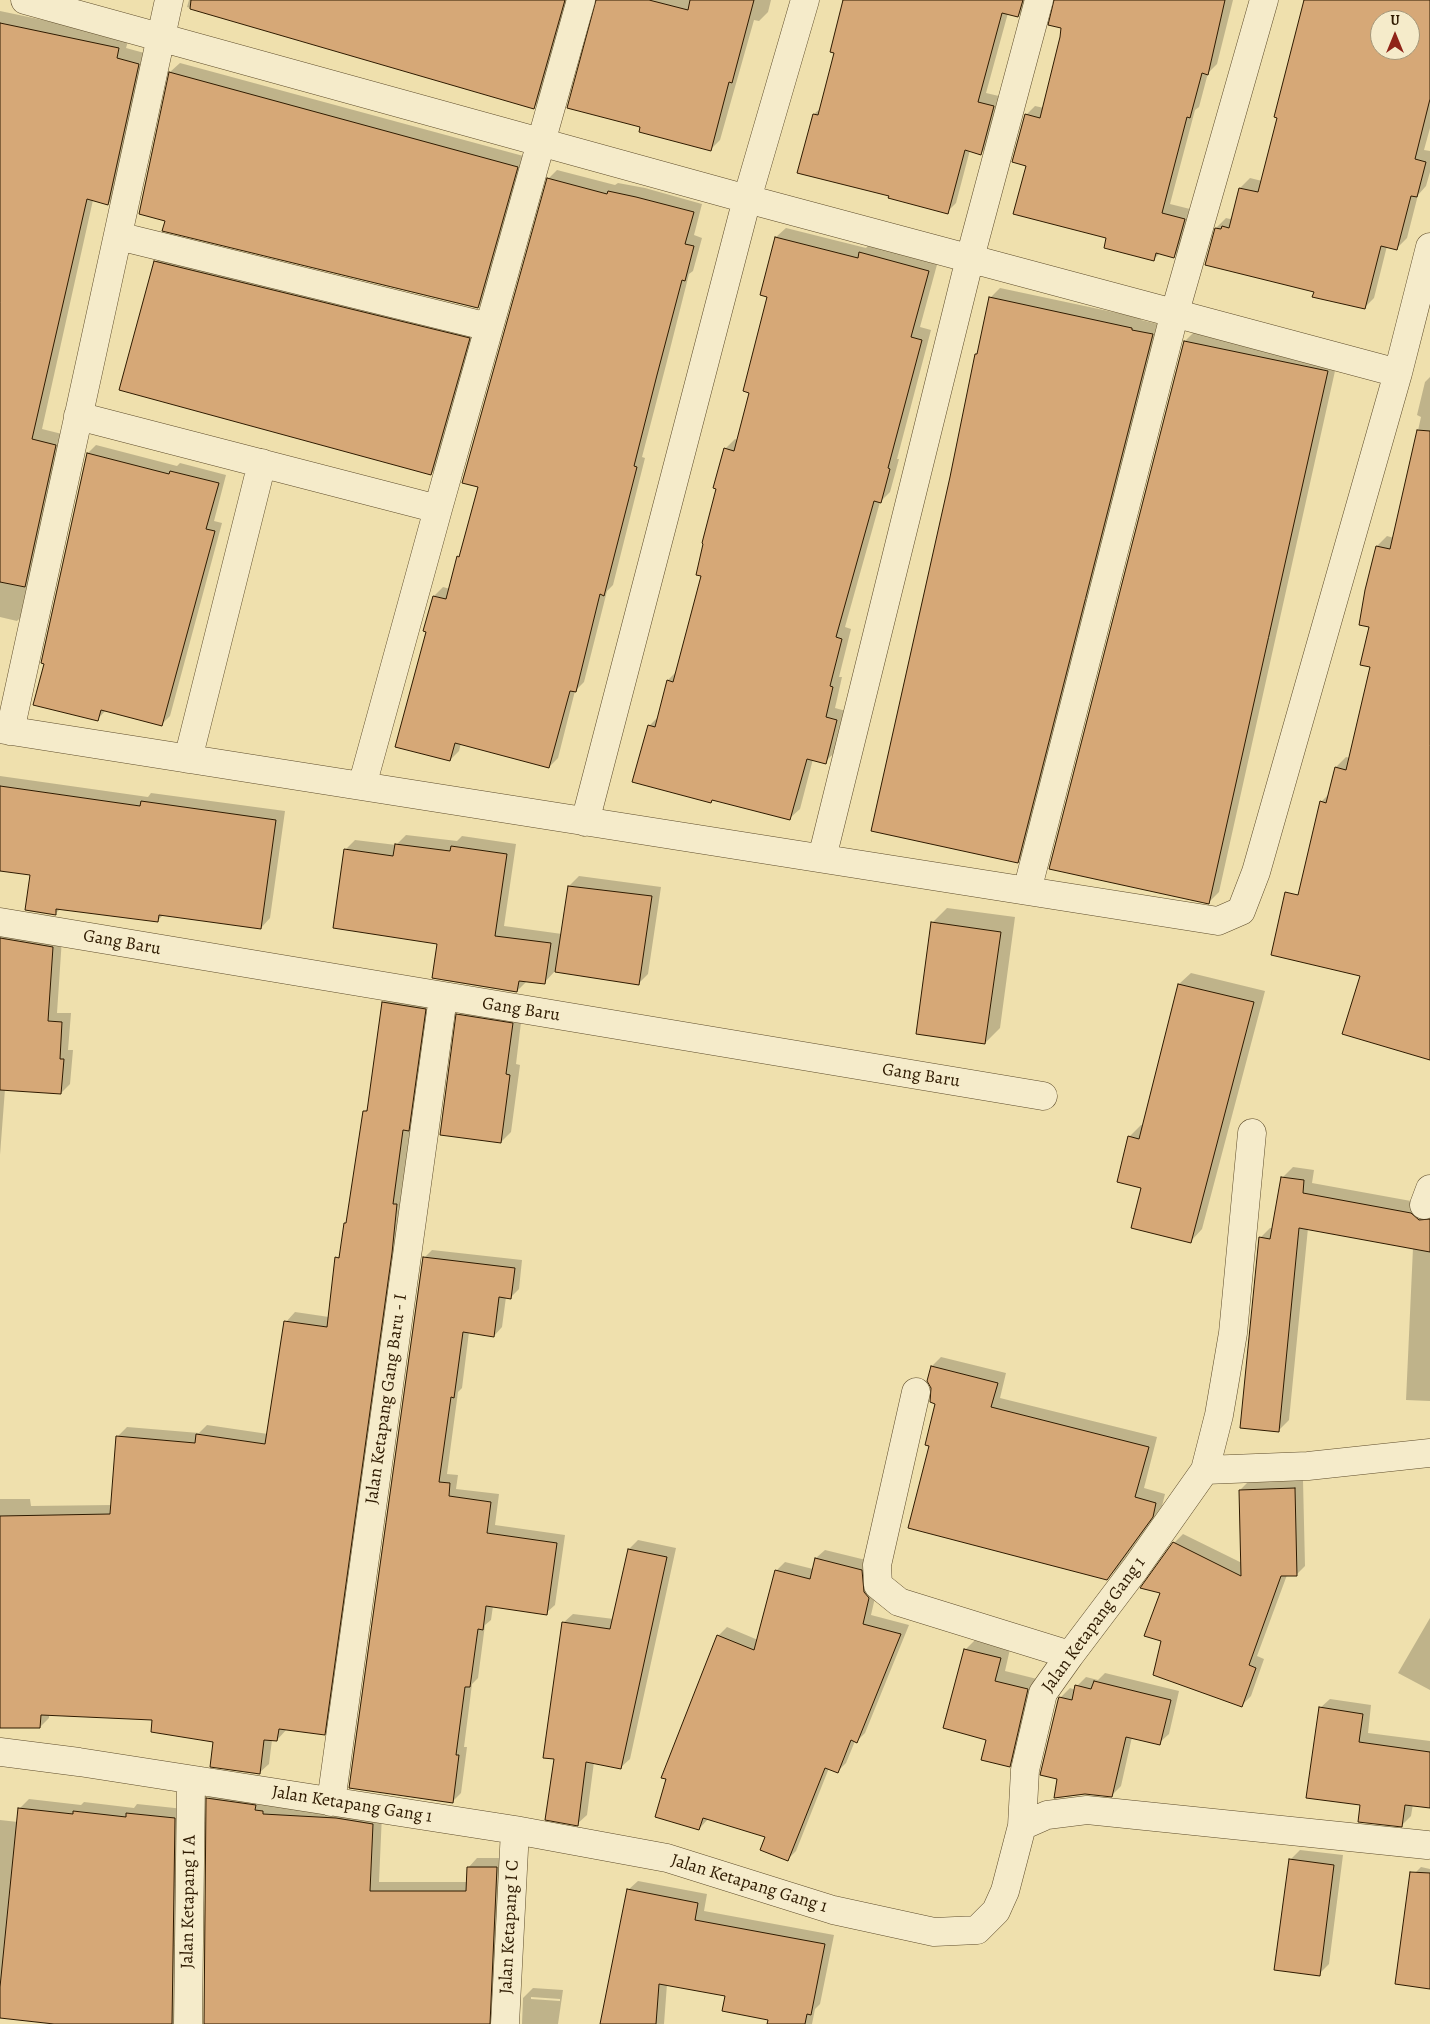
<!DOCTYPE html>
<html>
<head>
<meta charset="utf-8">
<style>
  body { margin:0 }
  #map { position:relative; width:1430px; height:2024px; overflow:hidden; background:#efe0ad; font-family:Alegreya,serif }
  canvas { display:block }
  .north { position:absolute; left:1370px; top:10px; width:50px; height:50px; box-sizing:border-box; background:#f5ebca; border:1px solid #a59779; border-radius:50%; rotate:0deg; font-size:14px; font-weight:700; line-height:20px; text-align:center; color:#2e1a00 }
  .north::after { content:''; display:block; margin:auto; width:18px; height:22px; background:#8f2418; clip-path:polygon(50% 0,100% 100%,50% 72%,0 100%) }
</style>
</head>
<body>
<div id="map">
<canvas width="1430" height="2024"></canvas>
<div class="north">U</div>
</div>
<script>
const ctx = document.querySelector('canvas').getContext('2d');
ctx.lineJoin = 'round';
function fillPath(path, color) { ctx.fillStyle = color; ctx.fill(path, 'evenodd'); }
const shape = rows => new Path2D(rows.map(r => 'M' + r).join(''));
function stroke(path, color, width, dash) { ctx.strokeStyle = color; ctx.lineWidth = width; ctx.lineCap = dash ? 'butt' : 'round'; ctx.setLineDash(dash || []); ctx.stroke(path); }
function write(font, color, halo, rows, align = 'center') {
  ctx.font = font + ' Alegreya,serif'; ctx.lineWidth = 4.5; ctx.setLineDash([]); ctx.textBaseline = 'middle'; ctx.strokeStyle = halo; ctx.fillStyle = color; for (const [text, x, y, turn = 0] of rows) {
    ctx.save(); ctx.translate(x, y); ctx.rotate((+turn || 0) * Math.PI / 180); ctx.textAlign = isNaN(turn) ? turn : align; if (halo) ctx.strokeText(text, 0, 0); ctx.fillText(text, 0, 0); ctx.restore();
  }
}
fillPath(shape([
  [189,0,571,0,544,97,534,107,187,7],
  [597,0,771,0,768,12,759,21,754,20,720,140,710,150,642,126],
  [868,0,1029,0,1027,7,1018,16,1008,13,986,93,1003,97,990,144,981,153,970,150,956,203,947,212,814,114,821,108],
  [1055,0,1233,0,1217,64,1208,73,1199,107,1195,110,1170,204,1194,210,1183,247,1174,256,1160,253,1154,259,1108,237,1028,165,1026,115,1035,106,1044,108,1063,27],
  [1305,0,1430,0,1430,128,1424,150,1430,151,1430,172,1426,186,1418,195,1407,238,1397,248,1387,246,1374,298,1364,308,1315,291,1206,264,1216,228,1226,218,1230,219,1233,217,1240,188,1250,178,1262,181],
  [1380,20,1410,20,1410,50,1380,50],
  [0,11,129,38,126,48,148,54,118,194,108,204,93,200,42,429,66,435,27,611,17,621,0,617],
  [180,63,527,157,488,297,478,307,166,220,170,72],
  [557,170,615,185,618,183,645,188,702,204,694,235,702,238,693,271,689,274,666,365,642,457,645,458,613,585,607,591,584,682,575,691,558,758,549,767,461,743,459,751,450,760,428,631,434,596,443,587,450,589,458,557,462,553,479,486,548,179],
  [786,228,866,248,870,243,938,261,920,327,931,330,897,459,899,459,890,492,880,502,845,627,851,629,839,677,842,677,835,708,846,711,835,752,825,762,813,759,800,809,790,818,714,799,711,801,649,726,659,716,668,680,677,671,702,575,725,449,735,439,738,440,751,392,769,297,761,295,776,237],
  [166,252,479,329,441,464,431,474,156,262],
  [1000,288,1141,318,1141,320,1162,325,1028,851,1018,861,976,354,979,352,990,298],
  [1195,331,1337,362,1219,892,1209,902,1185,341],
  [1430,377,1430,946,1321,802,1329,794,1336,767,1346,757,1350,758,1372,666,1370,626,1377,546,1387,536,1394,538,1421,417,1417,415,1425,382],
  [96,445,177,466,180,463,226,475,214,521,222,523,170,716,162,724,106,710,97,720,88,453],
  [0,776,148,797,151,793,285,811,270,918,261,928,164,914,157,921,61,908,55,914,32,874,0,870],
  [406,835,457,841,462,836,516,844,504,926,562,934,569,886,579,876,661,887,648,974,638,984,555,971,544,983,527,981,517,991,438,943,345,850,355,840,396,845],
  [947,908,1015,917,1000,1028,985,1043,932,923],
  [0,925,62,938,57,1013,71,1013,68,1050,73,1050,70,1084,61,1093,5,1089,0,1155],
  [1191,973,1265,991,1202,1229,1191,1241,1142,1187,1129,1137,1141,1125,1144,1125,1179,984],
  [392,993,434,1000,334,1724,324,1734,287,1729,277,1740,272,1740,269,1764,259,1773,215,1741,154,1719,49,1714,49,1718,40,1727,0,1727,0,1499,30,1499,31,1506,112,1505,117,1437,127,1427,199,1433,207,1425,268,1434,286,1322,295,1312,329,1317,337,1258,341,1254,345,1224,348,1221,365,1111,369,1107,383,1002],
  [468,1005,522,1014,516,1064,520,1065,511,1132,501,1142,458,1015],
  [1293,1167,1314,1170,1312,1183,1422,1203,1430,1210,1430,1401,1406,1400,1413,1248,1308,1228,1289,1420,1279,1430,1260,1238,1270,1228,1273,1228,1283,1177],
  [432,1250,522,1260,519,1289,510,1298,506,1297,502,1327,494,1336,469,1332,462,1388,458,1392,447,1474,458,1475,456,1489,499,1494,495,1525,565,1535,555,1605,546,1613,493,1606,491,1620,485,1625,478,1678,472,1684,464,1747,467,1747,461,1793,452,1802,424,1258],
  [941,1357,1006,1373,1000,1398,1157,1437,1144,1488,1165,1494,1162,1506,1117,1569,1107,1578,931,1445,937,1403,932,1366],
  [1303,1480,1305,1566,1296,1575,1287,1575,1257,1656,1264,1659,1251,1696,1242,1705,1163,1640,1161,1592,1142,1587,1174,1543,1183,1534,1242,1563,1240,1490,1249,1481],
  [638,1540,676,1548,630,1759,620,1768,594,1762,587,1815,577,1824,555,1758,563,1623,573,1614,614,1619,629,1549],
  [825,1550,870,1561,877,1589,871,1615,909,1625,865,1733,857,1741,855,1741,846,1763,838,1771,829,1768,796,1851,787,1860,767,1836,708,1819,699,1829,718,1636,727,1627,758,1640,776,1571,785,1562,813,1569,816,1558],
  [1430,1618,1430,1690,1398,1673],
  [975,1640,1010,1649,1005,1671,1037,1679,1019,1756,1009,1766,988,1739,965,1650],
  [1105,1673,1179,1691,1169,1734,1159,1743,1132,1737,1121,1786,1111,1796,1059,1778,1060,1698,1070,1688,1076,1690,1077,1686,1086,1677,1098,1680],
  [1330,1699,1371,1705,1368,1733,1430,1741,1430,1807,1413,1804,1411,1816,1402,1825,1362,1804,1320,1708],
  [217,1789,382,1814,379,1882,468,1882,468,1868,477,1858,506,1858,503,2024,205,2024,208,1798],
  [29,1799,81,1805,84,1802,134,1808,137,1804,184,1809,185,2024,51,2024,51,2022,0,2017,0,1820,18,1822,19,1809],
  [1300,1850,1343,1855,1329,1964,1319,1974,1290,1860],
  [1421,1867,1430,1869,1430,1987,1411,1877],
  [638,1881,707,1894,704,1911,834,1935,820,2004,815,2009,812,2024,768,2024,769,2019,727,1995,667,1984,664,2024,602,2024,628,1890],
  [533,1988,563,1990,558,2024,522,2024,523,1998],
  [531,1997,560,1999,560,2001,531,1999]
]), '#0003');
const building = shape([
  [191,0,565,0,534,109,190,9,191,0],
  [596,0,649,0,688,10,690,0,754,0,732,83,729,82,711,151,639,132,640,127,567,108,596,0],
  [843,0,1023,0,1018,17,1002,13,978,102,994,106,981,155,965,150,948,214,888,198,889,196,797,173,813,114,818,115,834,53,830,52,843,0],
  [1054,0,1225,0,1208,75,1202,73,1190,118,1187,117,1162,213,1185,219,1174,258,1156,253,1154,261,1104,248,1106,238,1013,214,1026,166,1012,162,1025,114,1040,118,1060,37,1061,28,1048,25,1054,0],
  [1304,0,1430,0,1430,99,1415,159,1426,162,1417,197,1411,196,1397,250,1381,246,1365,309,1312,297,1314,292,1205,265,1215,228,1221,229,1222,226,1229,228,1239,188,1258,192,1277,118,1274,117,1304,0],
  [1380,20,1410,20,1410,50,1380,50,1380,20],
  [0,23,119,48,117,58,139,64,108,205,87,199,32,439,56,445,25,587,0,582,0,23],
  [169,72,518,167,478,308,162,231,165,221,139,214,169,72],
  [547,178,607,194,608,191,636,197,694,212,685,244,694,246,685,281,682,280,657,375,634,466,637,467,604,596,600,594,576,692,570,691,549,768,455,743,450,761,395,747,426,632,423,631,433,596,446,599,457,556,459,557,478,487,462,483,547,178],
  [775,237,858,258,859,252,929,271,911,337,922,340,888,468,890,469,881,503,874,501,836,637,842,639,830,686,833,687,826,717,837,720,826,764,807,759,790,820,712,800,711,803,632,782,648,725,655,727,667,680,673,682,701,576,696,575,703,544,702,543,716,489,713,488,724,448,734,451,749,393,743,391,767,297,760,295,775,237],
  [154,261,470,338,431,475,119,390,154,261],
  [989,297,1132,328,1132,330,1153,334,1018,863,871,831,950,477,975,354,977,354,989,297],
  [1184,341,1328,371,1209,904,1049,869,1184,341],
  [1417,430,1430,431,1430,1060,1342,1034,1360,976,1271,955,1285,892,1298,895,1320,801,1326,803,1335,767,1346,770,1370,667,1360,665,1369,627,1359,625,1365,590,1376,546,1390,549,1417,430],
  [87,453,169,474,170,471,219,483,206,529,215,531,162,726,101,710,98,721,33,705,44,664,41,663,87,453],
  [0,786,140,806,141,801,276,820,261,929,159,915,158,922,56,909,56,915,25,910,30,875,0,871,0,786],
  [395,844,450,851,451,846,507,854,495,936,551,943,545,984,519,981,517,992,432,978,437,944,333,928,344,849,393,856,395,844],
  [568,886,652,896,639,985,555,972,568,886],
  [931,922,1001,932,985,1044,916,1034,931,922],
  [0,938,53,947,48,1021,62,1022,60,1059,64,1059,61,1094,0,1090,0,938],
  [1178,984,1254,1002,1191,1243,1131,1228,1141,1188,1117,1182,1128,1136,1139,1139,1178,984],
  [382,1002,426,1009,409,1131,403,1130,393,1204,397,1204,392,1253,325,1735,279,1729,277,1741,264,1740,260,1774,210,1767,213,1742,151,1732,152,1720,41,1715,40,1728,0,1728,0,1516,110,1514,116,1436,195,1443,196,1434,265,1444,284,1321,327,1327,335,1257,339,1258,344,1223,346,1223,363,1111,367,1111,382,1002],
  [456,1014,513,1023,506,1074,510,1075,501,1143,440,1135,456,1014],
  [1281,1177,1304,1180,1303,1193,1411,1213,1419,1220,1430,1219,1430,1252,1299,1228,1279,1432,1240,1428,1259,1237,1270,1239,1281,1177],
  [423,1257,515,1268,511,1299,499,1297,494,1337,463,1332,454,1398,451,1397,439,1482,450,1483,449,1496,491,1502,487,1533,557,1543,547,1615,486,1606,483,1630,478,1629,470,1687,465,1687,456,1755,459,1755,453,1803,349,1788,423,1257],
  [931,1366,998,1383,991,1407,1149,1447,1135,1497,1156,1503,1153,1517,1107,1580,908,1528,929,1446,925,1445,935,1404,930,1402,931,1388,927,1381,931,1366],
  [1295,1488,1297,1576,1281,1576,1249,1665,1256,1668,1242,1707,1153,1675,1161,1641,1144,1636,1160,1593,1140,1588,1173,1542,1241,1576,1239,1490,1295,1488],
  [628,1549,667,1557,621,1769,586,1762,578,1826,545,1820,554,1759,543,1758,562,1622,610,1629,628,1549],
  [815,1558,862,1570,864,1592,869,1598,863,1624,901,1634,857,1743,851,1740,838,1773,825,1768,788,1861,760,1850,765,1837,703,1818,699,1830,655,1817,666,1779,661,1778,717,1635,754,1650,775,1570,810,1579,815,1558],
  [964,1649,1001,1658,995,1681,1028,1689,1010,1767,981,1760,986,1740,943,1728,964,1649],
  [1094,1681,1171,1700,1160,1745,1126,1737,1112,1797,1085,1794,1054,1798,1057,1779,1040,1775,1058,1700,1059,1697,1072,1700,1075,1685,1091,1689,1094,1681],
  [1319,1707,1363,1714,1359,1742,1430,1752,1430,1808,1405,1805,1402,1827,1358,1822,1360,1805,1306,1798,1319,1707],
  [206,1798,256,1805,255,1810,263,1811,263,1814,336,1818,373,1824,370,1891,466,1891,467,1867,497,1867,490,2024,204,2024,206,1798],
  [18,1808,73,1814,73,1811,126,1817,126,1813,175,1818,172,2024,54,2024,0,2018,0,1987,18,1808],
  [1289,1859,1334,1865,1320,1976,1274,1970,1289,1859],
  [1410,1872,1430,1873,1430,1989,1395,1984,1410,1872],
  [627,1889,698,1903,695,1920,825,1944,811,2015,807,2014,805,2024,767,2024,768,2020,722,2011,725,1996,659,1984,656,2024,600,2024,627,1889]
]);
fillPath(building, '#d6a877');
stroke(building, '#2e1a00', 1);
const minor = shape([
  [25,0,747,199,1398,373],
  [118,236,489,327],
  [78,416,438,509],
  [0,729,1218,921,1241,911,1256,872,1398,373,1430,247],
  [10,731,169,0],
  [188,759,262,463],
  [362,786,438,509,581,0],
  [585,822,747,199,805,0],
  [822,858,970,258,1039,0],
  [1027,891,1175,312,1264,0],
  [0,922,1043,1096],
  [1424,1205,1430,1189],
  [916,1392,877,1565,878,1585,899,1602,1070,1655],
  [1205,1470,1308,1466,1430,1453],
  [0,1752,79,1762,515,1830,667,1858,833,1910,934,1932,977,1930,996,1911,1005,1891,1022,1826,1025,1770,1043,1693,1070,1655,1135,1569,1205,1470,1219,1415,1233,1333,1252,1133],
  [331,1802,443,997],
  [1022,1826,1047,1815,1087,1810,1427,1845],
  [188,2024,191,1781],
  [505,2024,515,1830]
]);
stroke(minor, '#5e4c2b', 29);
stroke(minor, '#f5ebca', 28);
write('18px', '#2e1a00', '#f5ebca', [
  ["Gang Baru",122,943,10],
  ["Gang Baru",521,1010,9],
  ["Gang Baru",921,1076,9],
  ["Jalan Ketapang Gang Baru - I",387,1399,-82],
  ["Jalan Ketapang Gang 1",1094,1625,-54],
  ["Jalan Ketapang Gang 1",352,1805,9],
  ["Jalan Ketapang Gang 1",749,1884,17],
  ["Jalan Ketapang I A",189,1902,-89],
  ["Jalan Ketapang I C",510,1927,-87]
]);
</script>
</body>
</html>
